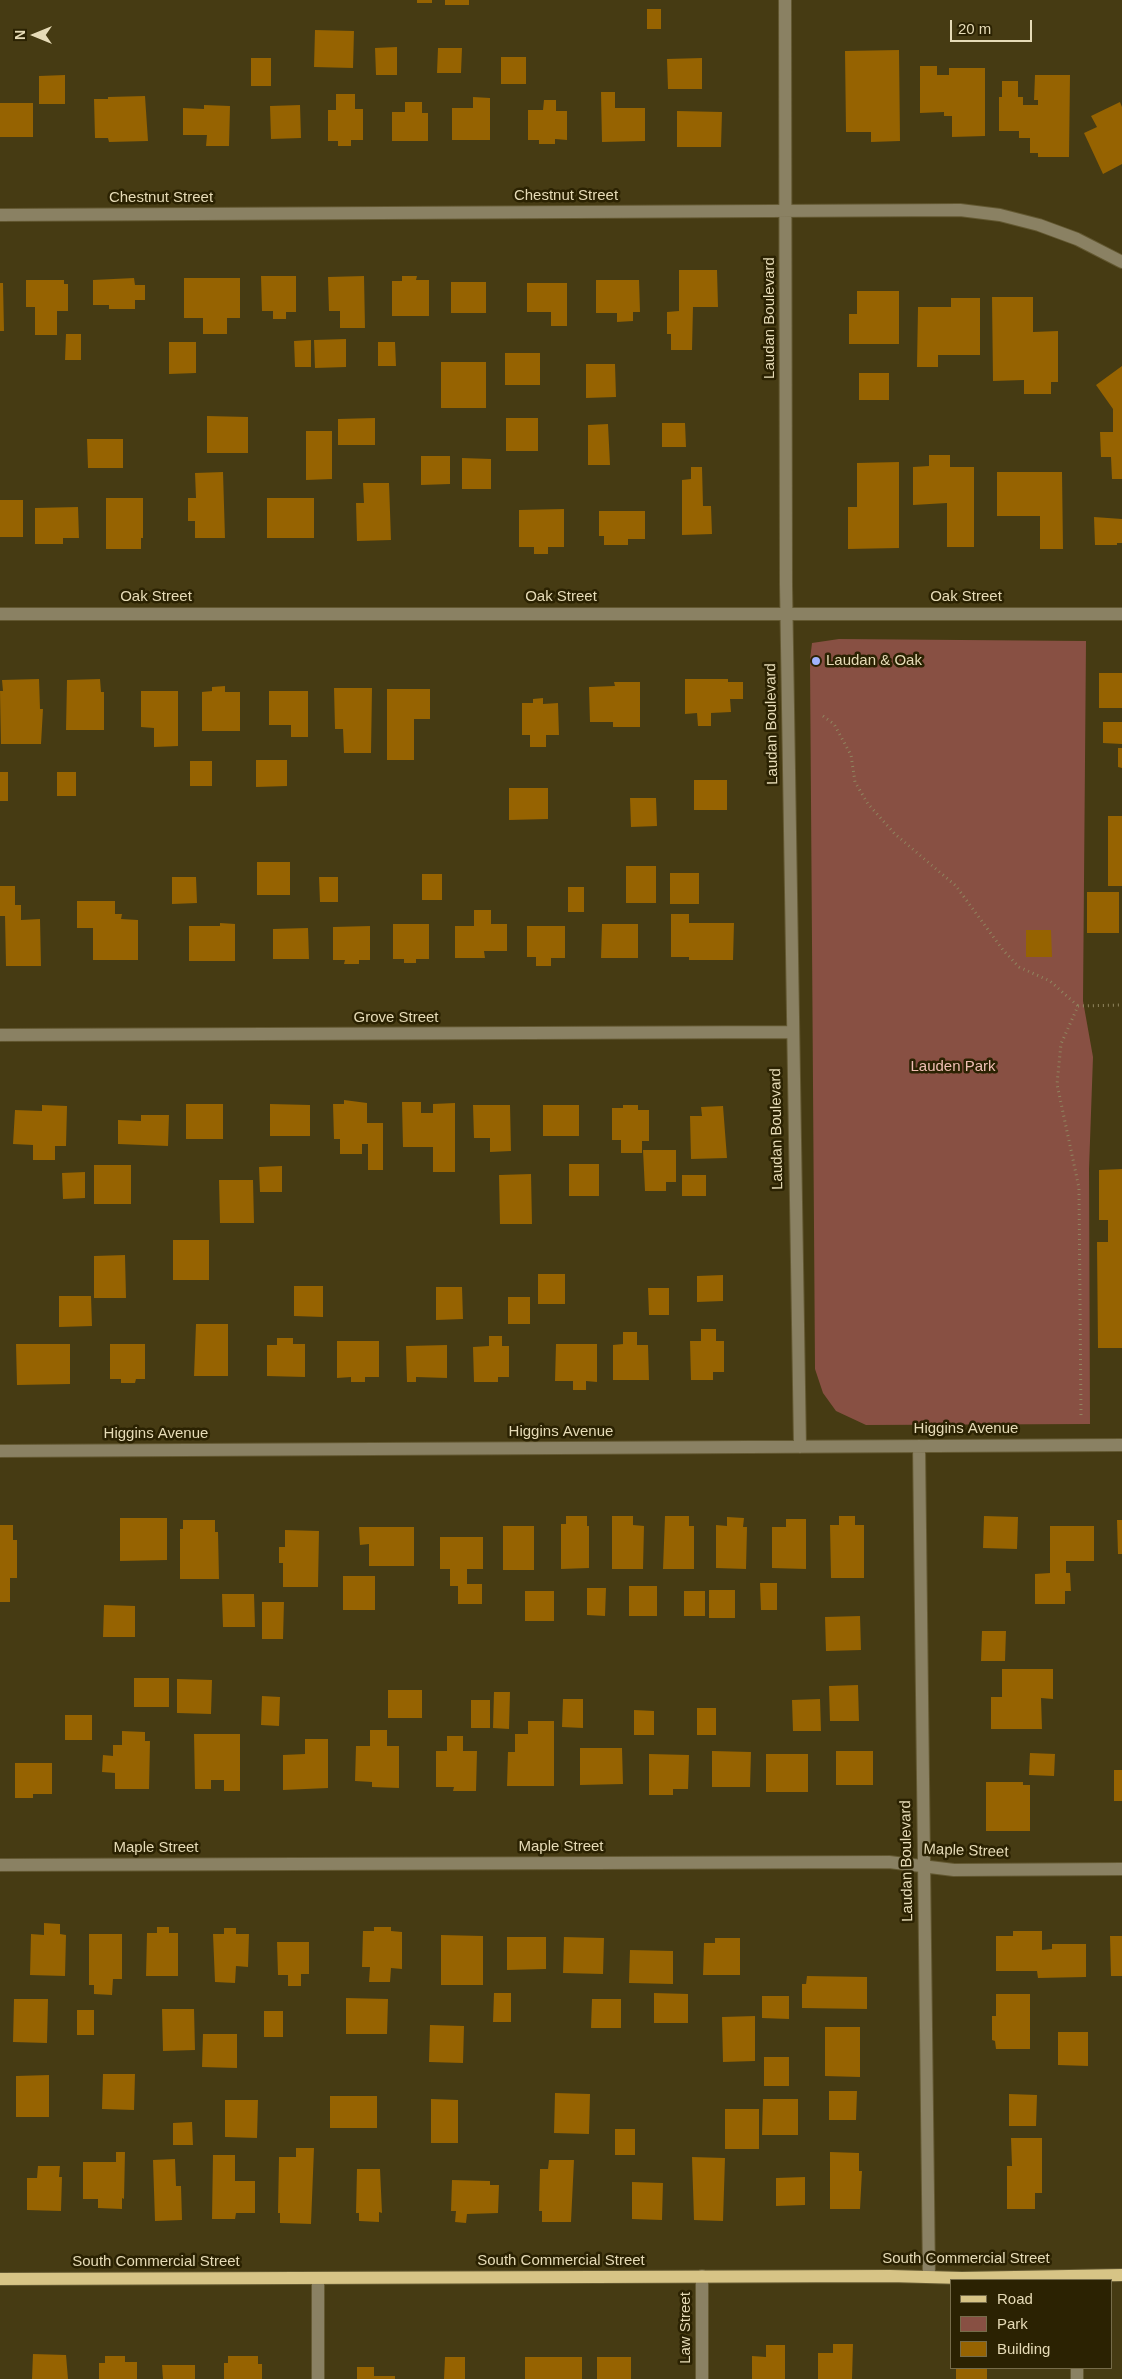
<!DOCTYPE html>
<html>
<head>
<meta charset="utf-8">
<style>
  body { margin:0 }
  #map { position:relative; width:1122px; height:2379px; overflow:hidden; background:#463b13; font-family:Helvetica,sans-serif }
  canvas { display:block }
  .legend { position:absolute; left:950px; top:2279px; width:162px; height:90px; box-sizing:border-box; background:#2b2202; border:1px solid #766c4a; margin:0; padding:6px 9px; list-style:none; font-size:15px; color:#e6dbb7 }
  .legend li { display:flex; align-items:center; gap:10px; height:25px }
  .legend b { width:25px; border:1px solid #766c4a }
  .north { position:absolute; left:10px; top:10px; width:50px; height:50px; -webkit-text-stroke:4px #2b2202; paint-order:stroke; rotate:270deg; font-size:14px; font-weight:700; line-height:20px; text-align:center; color:#e6dbb7 }
  .north::after { content:''; display:block; margin:auto; width:18px; height:22px; background:#e6dbb7; clip-path:polygon(50% 0,100% 100%,50% 72%,0 100%) }
  .scale { position:absolute; left:950px; top:20px; width:82px; height:22px; box-sizing:border-box; border:2px solid #e6dbb7; border-top:0; padding-left:6px; font-size:15px; line-height:18px; white-space:nowrap; color:#e6dbb7; -webkit-text-stroke:4px #2b2202; paint-order:stroke }
</style>
</head>
<body>
<div id="map">
<canvas width="1122" height="2379"></canvas>
<ul class="legend">
<li><b style="height:6px;background:#d7c486"></b>Road</li>
<li><b style="height:14px;background:#885043"></b>Park</li>
<li><b style="height:14px;background:#966301"></b>Building</li>
</ul>
<div class="north">N</div>
<div class="scale">20 m</div>
</div>
<script>
const ctx = document.querySelector('canvas').getContext('2d');
ctx.lineJoin = 'round';
function fillPath(path, color) { ctx.fillStyle = color; ctx.fill(path, 'evenodd'); }
const shape = rows => new Path2D(rows.map(r => 'M' + r).join(''));
function stroke(path, color, width, dash) { ctx.strokeStyle = color; ctx.lineWidth = width; ctx.lineCap = dash ? 'butt' : 'round'; ctx.setLineDash(dash || []); ctx.stroke(path); }
function write(font, color, halo, rows, align = 'center') {
  ctx.font = font + ' Helvetica,sans-serif'; ctx.lineWidth = 5; ctx.setLineDash([]); ctx.textBaseline = 'middle'; ctx.strokeStyle = halo; ctx.fillStyle = color; for (const [text, x, y, turn = 0] of rows) {
    ctx.save(); ctx.translate(x, y); ctx.rotate((+turn || 0) * Math.PI / 180); ctx.textAlign = isNaN(turn) ? turn : align; if (halo) ctx.strokeText(text, 0, 0); ctx.fillText(text, 0, 0); ctx.restore();
  }
}
fillPath(shape([
  [839,639,1086,641,1083,1001,1093,1057,1089,1169,1090,1424,866,1425,836,1411,823,1393,815,1369,810,660,812,643]
]), '#885043');
fillPath(shape([
  [417,0,432,0,432,3,417,3],
  [445,0,469,0,469,5,445,5],
  [647,9,661,9,661,29,647,29],
  [315,30,354,31,353,68,314,67],
  [397,47,397,75,376,75,375,48],
  [438,48,462,48,461,73,437,73],
  [899,50,900,141,871,142,871,132,846,132,845,51],
  [501,57,526,57,526,84,501,84],
  [251,58,271,58,271,86,251,86],
  [702,58,702,89,668,89,667,59],
  [920,66,937,66,937,75,949,75,949,68,985,68,985,136,952,137,952,116,944,116,944,112,920,113],
  [65,75,65,104,39,104,39,76],
  [1035,75,1070,75,1069,157,1038,157,1038,153,1030,153,1030,138,1019,138,1019,131,999,131,999,97,1002,97,1002,81,1018,81,1018,97,1023,97,1023,105,1038,105,1038,100,1034,100],
  [601,92,615,92,615,108,645,108,645,141,602,142],
  [336,94,355,94,355,109,363,109,363,140,351,140,351,146,338,146,338,141,328,141,328,110,336,110],
  [145,96,148,141,109,142,108,138,95,138,94,99,108,99,108,97],
  [473,97,490,98,490,140,452,140,452,108,473,108],
  [544,100,556,100,556,111,567,111,567,140,555,139,555,144,539,144,539,140,528,140,528,110,543,110],
  [405,102,422,102,422,113,428,113,428,141,392,141,392,112,405,112],
  [1120,102,1122,107,1122,164,1103,174,1084,133,1097,127,1091,116],
  [0,103,33,103,33,137,0,137],
  [204,105,230,106,229,146,206,146,207,135,183,135,183,108,204,109],
  [300,105,301,138,271,139,270,106],
  [677,111,722,112,721,147,677,147],
  [679,270,717,270,718,307,693,307,692,350,671,350,671,334,667,334,667,312,679,311],
  [261,276,296,276,296,312,286,312,286,319,273,319,273,311,262,311],
  [364,276,365,328,340,328,340,311,329,311,328,277],
  [402,276,417,276,416,280,429,280,429,316,392,316,392,281,402,281],
  [134,278,135,285,145,285,145,300,135,300,135,309,109,309,109,305,93,305,93,280],
  [184,278,240,278,240,318,227,318,227,334,203,334,203,318,184,318],
  [26,280,64,280,64,284,68,284,68,311,57,311,57,335,35,335,35,307,26,307],
  [596,280,639,280,640,312,633,312,633,321,617,322,617,313,596,313],
  [451,282,486,282,486,313,451,313],
  [0,283,3,283,4,331,0,331],
  [527,283,567,283,567,326,551,326,551,312,527,312],
  [857,291,899,291,899,344,849,344,849,314,857,314],
  [992,297,1033,297,1033,332,1058,331,1058,382,1051,382,1051,394,1024,394,1024,380,993,381],
  [951,298,980,298,980,355,938,355,938,367,917,367,918,307,951,307],
  [66,334,81,334,81,360,65,360],
  [346,339,346,367,315,368,314,340],
  [311,340,311,367,295,367,294,341],
  [169,342,196,342,196,373,169,374],
  [378,342,395,342,396,366,378,366],
  [505,353,540,353,540,385,505,385],
  [441,362,486,362,486,408,441,408],
  [586,364,615,364,616,397,586,398],
  [1122,366,1122,479,1112,479,1111,457,1101,457,1100,432,1113,432,1113,409,1096,385],
  [859,373,889,373,889,400,859,400],
  [207,416,248,417,248,453,207,453],
  [375,418,375,445,338,445,338,419],
  [506,418,538,418,538,451,506,451],
  [662,423,685,423,686,447,662,447],
  [608,424,610,465,588,465,588,425],
  [306,431,332,431,332,479,306,480],
  [87,439,123,439,123,468,88,468],
  [929,455,950,455,950,467,974,467,974,547,947,547,947,503,913,505,913,467,929,466],
  [421,456,450,456,450,484,421,485],
  [462,458,491,459,491,489,462,489],
  [899,462,899,548,848,549,848,507,857,507,857,463],
  [691,467,702,467,703,506,711,506,712,534,682,535,682,480,691,479],
  [223,472,225,538,195,538,195,521,188,521,188,498,196,498,195,473],
  [997,472,1062,472,1063,549,1040,549,1040,516,997,516],
  [363,483,389,483,391,540,357,541,356,503,364,503],
  [106,498,143,498,143,538,141,538,141,549,106,549],
  [267,498,314,498,314,538,267,538],
  [0,500,23,500,23,537,0,537],
  [78,507,79,538,63,538,63,544,35,544,35,508],
  [564,509,564,547,548,547,548,554,534,554,534,547,519,547,519,510],
  [599,511,645,511,645,539,628,539,628,545,604,545,604,536,599,536],
  [1094,517,1122,519,1122,543,1117,543,1117,545,1095,545],
  [1099,673,1122,673,1122,708,1099,708],
  [39,679,40,709,43,709,41,744,1,744,0,691,3,691,2,680],
  [100,679,101,692,104,692,104,730,66,730,67,680],
  [685,679,728,679,728,682,743,682,743,699,730,699,731,712,711,713,711,726,698,726,697,713,685,714],
  [614,682,640,682,640,727,613,727,613,722,590,722,589,687,615,686],
  [225,686,225,692,240,692,240,731,202,731,202,692,212,691,212,687],
  [334,688,372,688,371,753,344,753,343,729,335,729],
  [387,689,430,689,430,719,414,719,414,760,387,760],
  [141,691,178,691,178,746,154,747,154,728,141,727],
  [269,691,308,691,308,737,291,737,291,725,269,725],
  [543,698,543,704,558,703,559,735,546,735,546,747,530,747,530,735,522,735,522,703,533,703,533,699],
  [1103,722,1122,722,1122,744,1103,743],
  [1118,748,1122,748,1122,768,1118,767],
  [256,760,287,760,287,786,256,787],
  [190,761,212,761,212,786,190,786],
  [0,772,8,772,8,801,0,801],
  [57,772,76,772,76,796,57,796],
  [694,780,727,780,727,810,694,810],
  [509,788,548,788,548,819,509,820],
  [630,798,656,798,657,826,631,827],
  [1108,816,1122,816,1122,886,1108,886],
  [257,862,290,862,290,895,257,895],
  [626,866,656,866,656,903,626,903],
  [670,873,699,873,699,904,670,904],
  [422,874,442,874,442,900,422,900],
  [172,877,196,877,197,903,172,904],
  [319,877,338,877,338,902,320,902],
  [0,886,15,886,15,905,21,905,21,920,40,919,41,966,6,966,5,916,0,916],
  [568,887,584,887,584,912,568,912],
  [1087,892,1119,892,1119,933,1087,933],
  [77,901,115,901,115,914,122,914,121,919,138,920,138,960,93,960,93,928,77,928],
  [474,910,491,910,491,924,507,924,507,951,484,951,485,958,455,958,455,926,474,926],
  [671,914,689,914,689,923,734,923,733,960,689,960,689,957,671,957],
  [220,923,235,924,235,961,189,961,189,926,220,926],
  [393,924,429,924,429,959,416,959,416,963,404,963,404,959,393,959],
  [602,924,638,924,638,958,601,958],
  [370,926,370,960,359,960,359,964,344,964,345,960,333,960,333,927],
  [527,926,565,926,565,958,551,958,551,966,536,966,536,957,527,957],
  [308,928,309,959,273,959,273,929],
  [1026,930,1051,930,1052,957,1026,957],
  [344,1100,367,1103,367,1123,383,1123,383,1170,368,1170,368,1144,362,1144,362,1154,340,1154,340,1139,334,1139,333,1104,344,1104],
  [402,1102,421,1102,421,1113,433,1113,433,1104,455,1103,455,1172,433,1172,433,1147,403,1147],
  [186,1104,223,1104,223,1139,186,1139],
  [270,1104,310,1105,310,1136,270,1136],
  [42,1105,67,1106,66,1146,55,1146,55,1160,33,1160,33,1145,13,1144,15,1110,42,1111],
  [473,1105,510,1105,511,1151,490,1152,490,1138,474,1138],
  [543,1105,579,1105,579,1136,543,1136],
  [623,1105,638,1105,638,1110,649,1110,649,1141,642,1141,642,1153,621,1153,621,1140,612,1140,612,1108,623,1108],
  [723,1106,727,1158,691,1159,690,1116,702,1116,701,1107],
  [141,1115,169,1115,168,1146,118,1144,118,1120,141,1121],
  [643,1150,676,1150,676,1182,666,1182,666,1191,645,1191],
  [569,1164,599,1164,599,1196,569,1196],
  [94,1165,131,1165,131,1204,94,1204],
  [282,1166,282,1192,260,1192,259,1167],
  [1122,1169,1122,1348,1098,1348,1097,1242,1108,1242,1108,1220,1099,1220,1099,1170],
  [85,1172,85,1198,63,1199,62,1173],
  [531,1174,532,1224,500,1224,499,1175],
  [682,1175,706,1175,706,1196,682,1196],
  [219,1180,253,1180,254,1223,220,1223],
  [173,1240,209,1240,209,1280,173,1280],
  [125,1255,126,1298,94,1298,94,1256],
  [538,1274,565,1274,565,1304,538,1304],
  [723,1275,723,1301,697,1302,697,1276],
  [294,1286,323,1286,323,1317,294,1316],
  [436,1287,462,1287,463,1319,436,1320],
  [648,1288,669,1288,669,1315,649,1315],
  [59,1296,91,1296,92,1326,59,1327],
  [508,1297,530,1297,530,1324,508,1324],
  [196,1324,228,1324,228,1376,194,1376],
  [701,1329,716,1329,716,1341,724,1341,724,1372,713,1372,713,1380,691,1380,690,1341,701,1341],
  [623,1332,637,1332,637,1345,648,1345,649,1380,613,1380,613,1345,623,1344],
  [489,1336,502,1336,502,1346,509,1346,509,1377,498,1377,498,1382,474,1382,473,1347,489,1346],
  [277,1338,293,1338,293,1344,305,1344,305,1377,267,1376,267,1345,277,1345],
  [337,1341,379,1341,379,1377,365,1377,365,1382,351,1382,351,1377,337,1378],
  [16,1344,70,1344,70,1384,17,1385],
  [110,1344,145,1344,145,1379,136,1379,135,1383,121,1383,121,1379,110,1379],
  [556,1344,597,1344,597,1382,586,1381,586,1390,573,1390,573,1381,555,1381],
  [447,1345,447,1378,416,1377,416,1382,407,1382,406,1346],
  [566,1516,587,1516,587,1526,589,1526,589,1568,561,1569,561,1524,566,1524],
  [612,1516,633,1516,633,1525,644,1526,643,1569,612,1569],
  [665,1516,689,1516,689,1526,694,1526,694,1569,663,1569],
  [839,1516,855,1516,855,1525,864,1525,864,1578,831,1578,830,1525,839,1525],
  [984,1516,1018,1517,1017,1549,983,1548],
  [727,1517,744,1518,743,1527,747,1527,746,1569,716,1568,716,1525,727,1526],
  [120,1518,167,1518,167,1560,120,1561],
  [786,1519,806,1519,806,1569,772,1568,772,1527,786,1527],
  [183,1520,215,1520,215,1532,218,1532,219,1579,180,1579,180,1529,183,1529],
  [1117,1520,1122,1520,1122,1554,1118,1554],
  [0,1525,13,1525,13,1540,17,1540,17,1578,10,1578,10,1602,0,1602],
  [503,1526,534,1526,534,1570,503,1570],
  [1050,1526,1094,1526,1094,1561,1066,1561,1066,1573,1070,1573,1071,1591,1065,1591,1065,1604,1035,1604,1035,1574,1050,1573],
  [359,1527,414,1527,414,1566,369,1566,369,1544,360,1545],
  [285,1530,319,1531,318,1587,283,1587,283,1563,279,1563,279,1547,285,1547],
  [440,1537,483,1537,483,1569,467,1569,467,1584,482,1584,482,1604,458,1604,458,1586,450,1586,450,1569,440,1569],
  [343,1576,375,1576,375,1610,343,1610],
  [760,1583,777,1583,777,1610,761,1610],
  [629,1586,657,1586,657,1616,629,1616],
  [587,1588,606,1588,605,1616,587,1615],
  [709,1590,735,1590,735,1618,709,1618],
  [525,1591,554,1591,554,1621,525,1621],
  [684,1591,705,1591,705,1616,684,1616],
  [222,1594,254,1594,255,1627,223,1627],
  [262,1602,284,1602,283,1639,262,1639],
  [104,1605,135,1606,135,1637,103,1637],
  [860,1616,861,1650,826,1651,825,1617],
  [982,1631,1006,1631,1005,1661,981,1661],
  [1002,1669,1053,1669,1053,1699,1041,1698,1042,1729,991,1729,991,1697,1002,1697],
  [134,1678,169,1678,169,1707,134,1707],
  [177,1679,212,1680,211,1714,177,1713],
  [858,1685,859,1721,830,1721,829,1686],
  [388,1690,422,1690,422,1718,388,1718],
  [494,1692,510,1692,509,1729,493,1728],
  [262,1696,280,1697,279,1726,261,1725],
  [563,1699,583,1699,583,1728,562,1727],
  [820,1699,821,1731,793,1731,792,1700],
  [471,1700,490,1700,490,1728,471,1728],
  [697,1708,716,1708,716,1735,697,1735],
  [634,1710,654,1711,654,1735,634,1735],
  [65,1715,92,1715,92,1740,65,1740],
  [528,1721,554,1721,554,1786,507,1786,508,1752,515,1752,515,1734,528,1734],
  [370,1730,387,1730,387,1746,399,1746,399,1788,372,1787,372,1782,355,1781,356,1746,370,1746],
  [122,1731,145,1732,145,1741,150,1741,149,1789,115,1789,115,1773,102,1772,103,1755,113,1756,113,1745,122,1745],
  [194,1734,240,1734,240,1791,224,1791,224,1780,211,1780,211,1789,195,1789],
  [447,1736,463,1736,463,1751,477,1751,476,1791,453,1791,454,1787,436,1787,436,1751,447,1751],
  [305,1739,328,1739,328,1788,283,1790,283,1755,305,1754],
  [580,1748,622,1748,623,1784,580,1785],
  [712,1751,751,1752,750,1787,712,1787],
  [836,1751,873,1751,873,1785,836,1785],
  [1030,1753,1055,1754,1054,1776,1029,1775],
  [649,1754,689,1755,688,1789,673,1789,673,1795,649,1795],
  [766,1754,808,1754,808,1792,766,1792],
  [15,1763,52,1763,52,1794,33,1794,33,1798,15,1798],
  [1114,1770,1122,1770,1122,1801,1114,1801],
  [986,1782,1023,1782,1023,1785,1030,1785,1030,1831,986,1831],
  [44,1923,60,1924,60,1934,66,1935,65,1976,30,1975,31,1934,44,1935],
  [157,1927,169,1927,169,1933,178,1933,178,1976,146,1976,147,1933,157,1933],
  [374,1927,391,1927,391,1931,402,1932,402,1969,391,1968,390,1982,369,1982,370,1967,362,1967,363,1931,374,1931],
  [224,1928,236,1928,236,1934,249,1934,248,1967,236,1966,235,1983,215,1982,213,1934,224,1934],
  [1013,1931,1042,1931,1042,1950,1052,1949,1052,1944,1086,1944,1086,1977,1038,1978,1037,1971,996,1971,996,1936,1013,1936],
  [89,1934,122,1934,122,1979,113,1979,112,1995,94,1994,94,1985,89,1985],
  [441,1935,483,1936,483,1985,441,1985],
  [1110,1936,1122,1936,1122,1976,1111,1976],
  [507,1937,546,1937,546,1969,507,1970],
  [564,1937,604,1938,603,1974,563,1973],
  [715,1938,740,1938,740,1975,703,1975,704,1943,715,1943],
  [277,1942,309,1942,309,1974,301,1974,301,1986,288,1986,288,1975,278,1975],
  [630,1950,673,1951,673,1984,629,1983],
  [807,1976,867,1977,867,2009,802,2008,802,1984,806,1984],
  [494,1993,511,1993,511,2022,493,2022],
  [654,1993,688,1994,688,2023,654,2023],
  [996,1994,1030,1994,1030,2049,996,2049,995,2041,992,2040,992,2016,996,2016],
  [762,1996,789,1996,789,2019,762,2018],
  [346,1998,388,1999,387,2034,346,2034],
  [14,1999,48,1999,47,2043,13,2042],
  [592,1999,621,1999,621,2028,591,2028],
  [162,2009,194,2009,195,2050,163,2051],
  [77,2010,94,2010,94,2035,77,2035],
  [264,2011,283,2011,283,2037,264,2037],
  [755,2016,755,2061,723,2062,722,2017],
  [430,2025,464,2026,463,2063,429,2062],
  [825,2027,860,2027,860,2077,825,2076],
  [1058,2032,1088,2032,1088,2066,1058,2065],
  [203,2034,237,2034,237,2068,202,2067],
  [764,2057,789,2057,789,2086,764,2086],
  [103,2074,135,2074,134,2110,102,2109],
  [49,2075,49,2117,16,2117,16,2076],
  [829,2091,857,2091,856,2120,829,2120],
  [555,2093,590,2094,589,2134,554,2133],
  [1009,2094,1037,2095,1036,2126,1009,2126],
  [330,2096,377,2096,377,2128,330,2128],
  [431,2099,458,2100,458,2143,431,2143],
  [763,2099,798,2099,798,2135,762,2135],
  [225,2100,258,2100,257,2138,225,2137],
  [725,2109,759,2109,759,2149,725,2149],
  [192,2122,193,2145,173,2145,173,2123],
  [615,2129,635,2129,635,2155,615,2155],
  [1011,2138,1042,2138,1042,2193,1035,2193,1035,2209,1007,2209,1007,2166,1012,2166],
  [296,2148,314,2148,311,2224,280,2223,280,2213,278,2213,279,2157,296,2157],
  [116,2152,125,2152,124,2199,122,2198,122,2209,98,2208,98,2199,83,2199,83,2162,116,2162],
  [830,2152,859,2153,859,2171,862,2171,860,2209,830,2209],
  [213,2155,235,2155,235,2181,255,2181,255,2213,236,2213,235,2219,212,2219],
  [692,2157,725,2158,723,2221,694,2220],
  [175,2159,176,2186,181,2186,182,2220,155,2221,153,2160],
  [549,2160,574,2160,571,2222,542,2222,542,2211,539,2211,540,2169,548,2169],
  [38,2166,60,2166,59,2177,62,2177,61,2211,27,2210,27,2178,37,2178],
  [357,2169,380,2169,382,2213,379,2212,379,2222,359,2221,359,2213,356,2213],
  [805,2177,805,2205,776,2206,776,2178],
  [452,2180,490,2181,490,2185,499,2185,498,2213,467,2214,466,2223,455,2222,456,2211,451,2211],
  [632,2182,663,2183,662,2220,632,2219],
  [833,2344,853,2344,852,2379,818,2379,818,2353,833,2353],
  [766,2345,785,2345,785,2379,752,2379,752,2356,766,2357],
  [33,2354,66,2355,68,2379,32,2379],
  [105,2356,125,2356,125,2362,137,2362,137,2379,99,2379,99,2363,105,2363],
  [228,2356,258,2356,258,2364,262,2364,262,2379,224,2379,224,2363,228,2363],
  [445,2357,465,2357,465,2379,444,2379],
  [525,2357,582,2357,582,2379,525,2379],
  [597,2357,631,2357,631,2379,597,2379],
  [162,2365,195,2365,195,2379,163,2379],
  [357,2367,374,2367,374,2376,395,2376,395,2379,357,2379],
  [956,2368,987,2368,987,2379,956,2379]
]), '#966301');
const minor = shape([
  [785,0,786,585,800,1447],
  [0,215,960,210,1000,215,1039,225,1077,239,1122,262],
  [0,614,1122,614],
  [0,1035,792,1032],
  [919,1446,929,2277],
  [0,1451,1122,1445],
  [0,1865,889,1862,954,1870,1122,1869],
  [702,2276,702,2379],
  [318,2278,318,2379],
  [1077,2368,1077,2379]
]);
const major = shape([
  [0,2279,890,2276,962,2278,1122,2275]
]);
stroke(minor, '#635831', 14);
stroke(major, '#635831', 14);
stroke(shape([
  [823,716,834,724,851,755,855,782,868,804,895,834,956,886,1003,950,1019,967,1050,981,1078,1006],
  [1081,1415,1079,1188,1057,1084,1061,1044,1078,1006,1122,1005]
]), '#90855f', 3, [1, 4]);
stroke(minor, '#8a8163', 12);
stroke(major, '#d7c486', 12);
for (const [x, y, r, color] of [
  [816,661,5,"#a1b3fd"]
]) { const dot = new Path2D(); dot.arc(x, y, r, 0, 2 * Math.PI); ctx.fillStyle = color; ctx.fill(dot); stroke(dot, '#2b2202', 2); }
write('15px', '#e6dbb7', '#2b2202', [
  ["Chestnut Street",566,196],
  ["Chestnut Street",161,198],
  ["Laudan Boulevard",770,318,-90],
  ["Oak Street",156,597],
  ["Oak Street",561,597],
  ["Oak Street",966,597],
  ["Laudan Boulevard",772,724,-91],
  ["Grove Street",396,1018],
  ["Laudan Boulevard",777,1129,-91],
  ["Higgins Avenue",966,1429],
  ["Higgins Avenue",561,1432],
  ["Higgins Avenue",156,1434],
  ["Maple Street",561,1847],
  ["Maple Street",156,1848],
  ["Maple Street",966,1851,2],
  ["Laudan Boulevard",907,1861,-91],
  ["South Commercial Street",966,2259],
  ["South Commercial Street",561,2261],
  ["South Commercial Street",156,2262],
  ["Law Street",686,2328,-90]
]);
write('15px', '#e6dbb7', '#2b2202', [
  ["Laudan & Oak",826,661]
], 'left');
write('15px', '#f0bfb4', '#2b2202', [
  ["Lauden Park",953,1067]
]);
</script>
</body>
</html>
